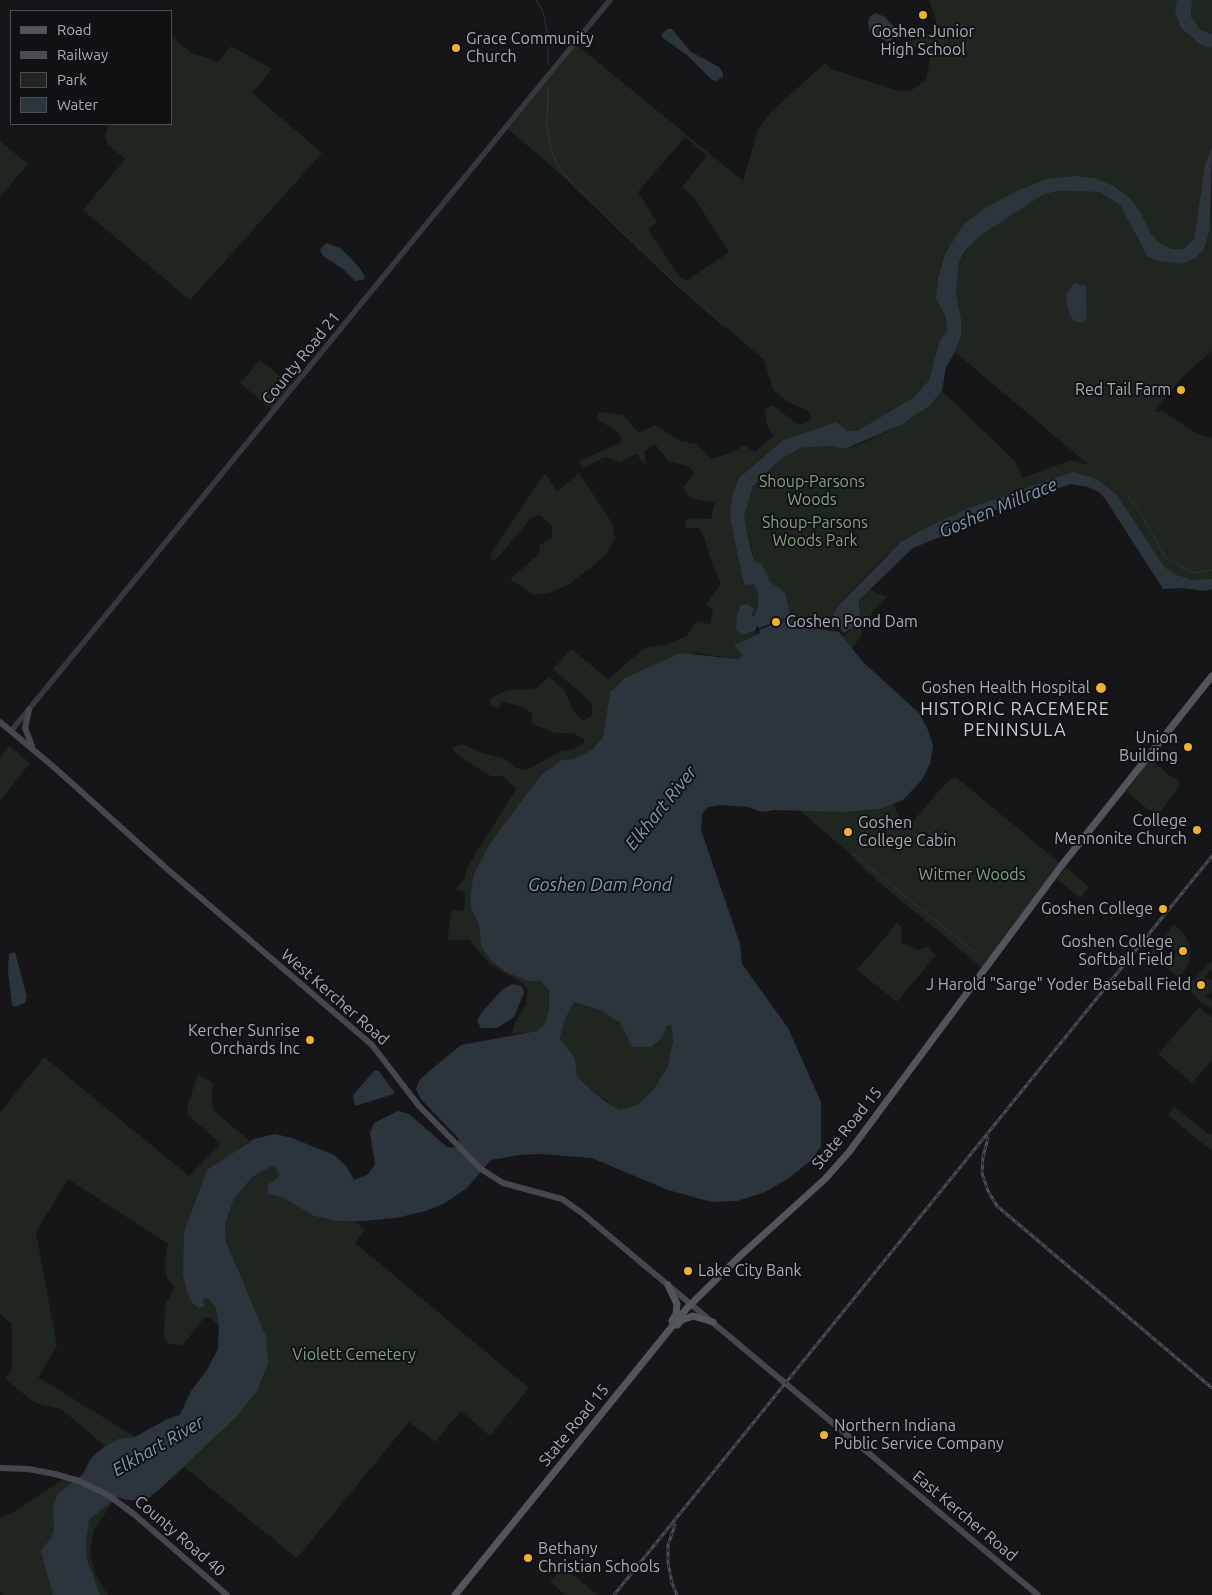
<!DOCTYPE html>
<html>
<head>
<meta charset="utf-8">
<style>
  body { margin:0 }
  #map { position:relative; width:1212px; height:1595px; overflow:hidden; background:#161618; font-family:Ubuntu,sans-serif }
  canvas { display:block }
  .legend { position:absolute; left:10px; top:10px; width:162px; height:115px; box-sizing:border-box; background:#111113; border:1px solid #4d4f55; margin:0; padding:6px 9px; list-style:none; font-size:15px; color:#a8adb8 }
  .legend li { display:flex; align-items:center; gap:10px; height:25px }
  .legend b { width:25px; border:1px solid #4d4f55 }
</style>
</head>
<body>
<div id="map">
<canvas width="1212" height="1595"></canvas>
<ul class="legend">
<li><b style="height:6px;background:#53555c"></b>Road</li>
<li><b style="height:6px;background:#4a4c52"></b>Railway</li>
<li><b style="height:14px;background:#1e261f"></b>Park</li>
<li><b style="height:14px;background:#2c353c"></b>Water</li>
</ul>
</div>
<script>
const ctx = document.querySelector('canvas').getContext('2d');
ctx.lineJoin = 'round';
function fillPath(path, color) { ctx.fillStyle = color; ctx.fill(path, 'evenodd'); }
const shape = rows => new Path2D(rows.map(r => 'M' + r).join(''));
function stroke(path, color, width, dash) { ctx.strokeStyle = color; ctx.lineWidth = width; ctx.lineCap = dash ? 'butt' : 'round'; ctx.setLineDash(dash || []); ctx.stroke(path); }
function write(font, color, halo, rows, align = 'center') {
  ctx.font = font + ' Ubuntu,sans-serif'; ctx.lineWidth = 4; ctx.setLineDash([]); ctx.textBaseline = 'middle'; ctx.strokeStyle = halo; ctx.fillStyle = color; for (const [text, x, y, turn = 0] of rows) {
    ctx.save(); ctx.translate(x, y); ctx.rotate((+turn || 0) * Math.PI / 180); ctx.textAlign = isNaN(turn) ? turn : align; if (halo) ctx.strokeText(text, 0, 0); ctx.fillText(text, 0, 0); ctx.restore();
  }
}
fillPath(shape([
  [929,0,1177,0,1181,28,1193,39,1212,48,1212,147,1205,164,1194,239,1183,249,1172,249,1158,242,1150,232,1141,213,1131,199,1114,186,1094,178,988,207,936,299,945,315,947,330,939,342,929,380,914,397,857,431,847,431,836,422,783,440,739,478,730,519,744,585,754,583,758,594,758,607,755,617,752,614,737,614,737,630,743,635,755,632,756,634,735,645,743,655,739,659,697,653,610,692,603,737,593,749,574,759,562,760,541,775,490,843,474,874,471,908,479,924,481,947,528,981,541,981,549,991,549,1009,545,1024,537,1031,512,1034,515,1022,526,1004,528,990,522,983,491,965,469,940,447,940,452,910,464,911,465,892,455,890,465,878,466,870,476,853,517,788,502,776,491,776,482,771,454,752,453,747,462,744,481,753,504,758,516,768,527,770,561,751,572,750,583,744,585,739,572,733,555,733,532,724,532,714,524,707,503,702,498,708,490,705,490,698,508,690,535,689,549,677,565,691,572,709,583,721,592,715,592,703,553,669,571,649,608,679,646,647,664,645,687,636,697,621,710,624,713,610,706,605,721,583,713,567,704,537,699,528,685,528,687,518,711,519,715,503,690,498,683,487,695,473,688,466,668,461,655,444,644,451,646,466,636,454,620,462,605,457,583,468,578,462,621,442,620,434,596,418,600,412,623,415,639,433,655,425,680,441,696,444,712,459,733,452,744,445,755,452,773,436,767,425,764,410,772,405,799,425,812,419,807,410,790,403,773,390,764,360,676,284,571,183,508,129,577,45,743,181,758,129,771,112,825,63,832,69,899,91,912,90,926,80,930,59,929,53,921,48,910,47,909,42,933,32,937,24],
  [685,137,707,156,682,187,693,196,729,252,686,281,679,276,648,229,657,222,638,192],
  [1192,0,1212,0,1212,34,1201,30,1191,17],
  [171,36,192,53,212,59,217,63,231,46,272,69,252,93,322,153,190,300,83,210,125,159,107,144,105,136,109,124,171,124],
  [0,141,28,164,0,197],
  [1060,191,1100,192,1120,205,1141,246,1183,264,1210,229,1212,209,1212,351,1184,375,1155,411,1164,412,1198,434,1212,438,1212,582,1197,586,1160,571,1103,491,1083,479,1057,484,907,543,886,556,838,606,838,624,834,630,797,625,793,622,785,592,769,581,767,572,760,563,755,562,744,517,753,486,778,461,800,448,830,446,845,449,858,445,903,424,929,406,942,391,1015,461,1022,478,1071,460,1089,465,955,352,961,336,961,319,956,294,959,263,963,254,981,235,1015,211,1044,194],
  [260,360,293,387,273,411,240,383],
  [545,473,557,492,579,473,612,523,615,539,605,556,568,585,549,593,533,595,510,579,540,553,539,545,552,538,552,526,546,520,540,515,532,517,494,562,490,555],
  [869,589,887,597,872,612,870,618,867,618,861,630,862,635,852,648,855,653,842,637,850,631,860,611,859,600],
  [9,746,30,763,0,801,0,757],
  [1151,758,1153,758,1157,761,1155,763,1174,779,1176,777,1180,785,1161,811,1158,812,1149,810,1126,792],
  [953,778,957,778,1062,865,985,970,868,873,847,851,798,809,845,812,881,809,894,803,900,820,909,826,945,784],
  [1066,867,1089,887,1080,898,1057,879],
  [897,923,902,928,901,943,919,950,928,947,936,955,897,1002,857,970],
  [1174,924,1186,936,1190,950,1189,964,1179,978,1157,960,1151,952],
  [1164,943,1172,945,1176,952,1174,958,1167,963,1154,954],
  [1212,961,1212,971,1210,970,1204,977,1212,981,1212,991,1205,996,1212,1001,1212,1009,1201,1002,1190,991,1190,983],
  [573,1002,600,1010,620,1023,666,1026,671,1023,673,1041,668,1066,653,1090,669,1151,577,1077,575,1058,560,1040,564,1021],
  [1199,1007,1212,1018,1212,1060,1192,1083,1158,1054],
  [44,1057,189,1176,221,1144,188,1115,187,1107,198,1074,213,1083,212,1097,213,1110,250,1141,207,1171,243,1322,180,1415,191,1391,207,1370,218,1349,219,1326,209,1317,204,1318,182,1346,168,1343,164,1337,165,1305,175,1287,167,1278,164,1264,168,1244,68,1179,36,1232,57,1347,38,1377,135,1437,118,1439,105,1446,61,1409,35,1403,5,1379,12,1370,12,1324,0,1314,0,1113],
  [1175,1107,1207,1133,1212,1134,1212,1151,1168,1115],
  [289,1162,268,1194,281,1197,314,1216,363,1221,355,1221,365,1230,355,1243,529,1388,490,1436,461,1411,435,1442,409,1422,297,1558,184,1467,145,1501,128,1500,116,1497,94,1530,90,1552,95,1574,108,1595,4,1595,0,1591,0,1518,15,1511,67,1477,108,1495,266,1336,226,1240,225,1224,234,1199,252,1177,270,1167],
  [563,1567,598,1595,566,1595,550,1582]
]), '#1e261f');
fillPath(shape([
  [1177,0,1192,0,1191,17,1201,30,1212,34,1212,48,1201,45,1181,28,1175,11],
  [876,13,885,17,894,27,894,37,889,43,870,32,868,23,870,16],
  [667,29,672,29,691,52,719,67,723,73,723,77,716,81,712,80,687,55,663,38,661,35],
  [1212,147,1210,229,1204,249,1195,258,1183,264,1159,261,1147,256,1120,205,1100,192,1060,191,1044,194,981,235,963,253,959,263,956,294,961,319,961,336,955,352,946,367,942,391,929,406,903,424,845,449,830,446,800,448,778,461,753,486,744,517,751,550,755,562,760,563,767,572,769,581,785,592,791,616,759,628,757,625,755,631,743,635,736,630,737,614,741,605,748,604,754,609,752,614,754,617,758,607,758,594,754,584,744,585,730,519,732,497,739,478,783,440,836,422,847,431,857,431,914,397,929,380,939,342,947,330,945,315,936,299,938,279,945,254,963,225,987,207,1017,191,1047,179,1074,176,1094,178,1114,186,1131,199,1141,213,1150,232,1158,242,1172,249,1183,249,1194,239,1205,164],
  [326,243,340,248,350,257,361,270,365,278,363,280,355,281,343,269,323,256,320,250],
  [1074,283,1086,286,1087,319,1081,323,1073,320,1068,310,1066,296],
  [1073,472,1097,479,1117,495,1164,567,1174,574,1192,580,1212,579,1212,589,1205,591,1183,588,1163,589,1106,500,1099,492,1088,487,1071,484,978,516,945,535,913,548,859,600,860,614,858,624,844,633,837,626,833,615,838,606,901,542,922,530,969,508],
  [792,617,799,626,839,632,863,662,919,713,928,730,933,746,930,764,922,780,903,800,881,809,845,812,774,810,762,812,748,807,722,805,708,807,702,814,701,830,740,944,742,964,788,1028,821,1102,821,1147,810,1161,789,1178,763,1193,737,1201,712,1202,668,1190,592,1158,540,1154,519,1155,491,1160,467,1188,445,1203,426,1211,396,1218,363,1221,338,1221,314,1216,281,1197,268,1194,268,1185,280,1175,275,1167,270,1167,252,1177,234,1199,225,1224,226,1241,266,1336,268,1363,257,1391,237,1416,162,1487,145,1501,128,1500,117,1497,89,1520,86,1541,87,1560,100,1595,53,1595,41,1551,52,1536,54,1528,53,1508,57,1495,83,1474,91,1458,105,1446,118,1439,135,1437,167,1419,180,1415,191,1391,207,1370,218,1349,219,1326,216,1308,208,1298,203,1299,204,1306,199,1308,192,1303,186,1289,183,1274,184,1232,207,1170,254,1139,275,1134,292,1138,334,1155,346,1166,354,1180,367,1175,375,1165,370,1132,374,1123,398,1111,409,1114,447,1147,459,1148,458,1138,421,1099,416,1089,420,1079,461,1045,537,1031,545,1024,549,1009,549,991,541,981,528,981,506,972,493,962,481,947,479,924,471,908,471,890,474,874,490,843,541,775,562,760,574,759,593,749,603,737,610,692,625,678,680,653,739,659,743,655,734,645,760,633,759,630],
  [574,1002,600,1010,620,1023,632,1047,651,1047,663,1037,666,1026,671,1024,673,1041,668,1066,653,1090,637,1105,620,1110,606,1102,577,1077,575,1058,560,1039,564,1021],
  [15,952,27,997,25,1003,14,1007,12,1005,8,971,9,954],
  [512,984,522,986,524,993,514,1017,497,1028,481,1028,477,1021,482,1012,503,989],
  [375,1070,379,1071,394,1092,394,1094,355,1106,353,1095]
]), '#2c353c');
stroke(shape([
  [536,0,543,12,548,36,548,64],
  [548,86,547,129,551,150,559,167,571,183,604,215,676,284,724,326],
  [1128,496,1140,512,1165,557,1193,573,1212,570],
  [852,853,974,952]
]), '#2c353c', 1);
stroke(shape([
  [11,731,610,0]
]), '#37383d', 5.5);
stroke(shape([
  [29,710,25,728,32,746],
  [0,722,55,768,166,868,372,1045,419,1106,481,1169,503,1183,562,1199,582,1213,1038,1595],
  [0,1468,28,1469,55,1474,79,1481,108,1495,135,1515,227,1595]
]), '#45474d', 6);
stroke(shape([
  [668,1285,677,1304,676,1314,672,1321],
  [677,1325,682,1320,693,1316,713,1322],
  [455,1595,687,1308,740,1256,825,1179,849,1152,1062,865,1212,676]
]), '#53555c', 7);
const rail = shape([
  [988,1138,983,1157,982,1173,988,1191,997,1206,1212,1388],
  [675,1525,668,1545,668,1563,672,1583,677,1595],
  [614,1595,1212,856]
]);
stroke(rail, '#4a4c52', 3);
stroke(rail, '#111113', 1, [4]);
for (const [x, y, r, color] of [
  [923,15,5,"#f2b134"],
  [456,48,5,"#f2b134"],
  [1181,390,5,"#f2b134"],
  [776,622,5,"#f2b134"],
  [1101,688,6,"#f2b134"],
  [1188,747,5,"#f2b134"],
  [1197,830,5,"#f2b134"],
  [848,832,5,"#f2b134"],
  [1163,909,5,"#f2b134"],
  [1183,951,5,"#f2b134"],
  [1201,985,5,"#f2b134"],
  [310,1040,5,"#f2b134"],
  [688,1271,5,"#f2b134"],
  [824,1435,5,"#f2b134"],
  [528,1558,5,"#f2b134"]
]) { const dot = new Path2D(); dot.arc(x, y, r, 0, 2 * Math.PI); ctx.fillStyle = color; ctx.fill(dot); stroke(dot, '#111113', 2); }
write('16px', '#a8adb8', '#111113', [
  ["Goshen Junior",923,32,"center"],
  ["High School",923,50,"center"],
  ["Grace Community",466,39,"left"],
  ["Church",466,57,"left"],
  ["Red Tail Farm",1171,390],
  ["Goshen Pond Dam",786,622,"left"],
  ["Goshen Health Hospital",1090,688],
  ["Union",1178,738],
  ["Building",1178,756],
  ["College",1187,821],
  ["Mennonite Church",1187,839],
  ["Goshen",858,823,"left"],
  ["College Cabin",858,841,"left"],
  ["Goshen College",1153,909],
  ["Goshen College",1173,942],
  ["Softball Field",1173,960],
  ["J Harold \"Sarge\" Yoder Baseball Field",1191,985],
  ["Kercher Sunrise",300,1031],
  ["Orchards Inc",300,1049],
  ["Lake City Bank",698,1271,"left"],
  ["Northern Indiana",834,1426,"left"],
  ["Public Service Company",834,1444,"left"],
  ["Bethany",538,1549,"left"],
  ["Christian Schools",538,1567,"left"]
], 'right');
write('16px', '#a8adb8', '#111113', [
  ["County Road 21",301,358,-51],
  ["West Kercher Road",335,997,41],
  ["State Road 15",847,1128,-51],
  ["State Road 15",574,1425,-51],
  ["East Kercher Road",965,1516,40],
  ["County Road 40",180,1536,41]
]);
write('16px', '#7fa381', '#111113', [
  ["Shoup-Parsons",812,482],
  ["Woods",812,500],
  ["Shoup-Parsons",815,523],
  ["Woods Park",815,541],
  ["Witmer Woods",972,875],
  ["Violett Cemetery",354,1355]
]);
write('italic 18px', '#7f9bb3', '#111113', [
  ["Goshen Millrace",998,508,-23],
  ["Elkhart River",661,808,-51],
  ["Goshen Dam Pond",600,885],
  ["Elkhart River",158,1446,-30]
]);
ctx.letterSpacing = '1px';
write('18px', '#c9ccd4', '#111113', [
  ["HISTORIC RACEMERE",1015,709],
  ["PENINSULA",1015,730]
]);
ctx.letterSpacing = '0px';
</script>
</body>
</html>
